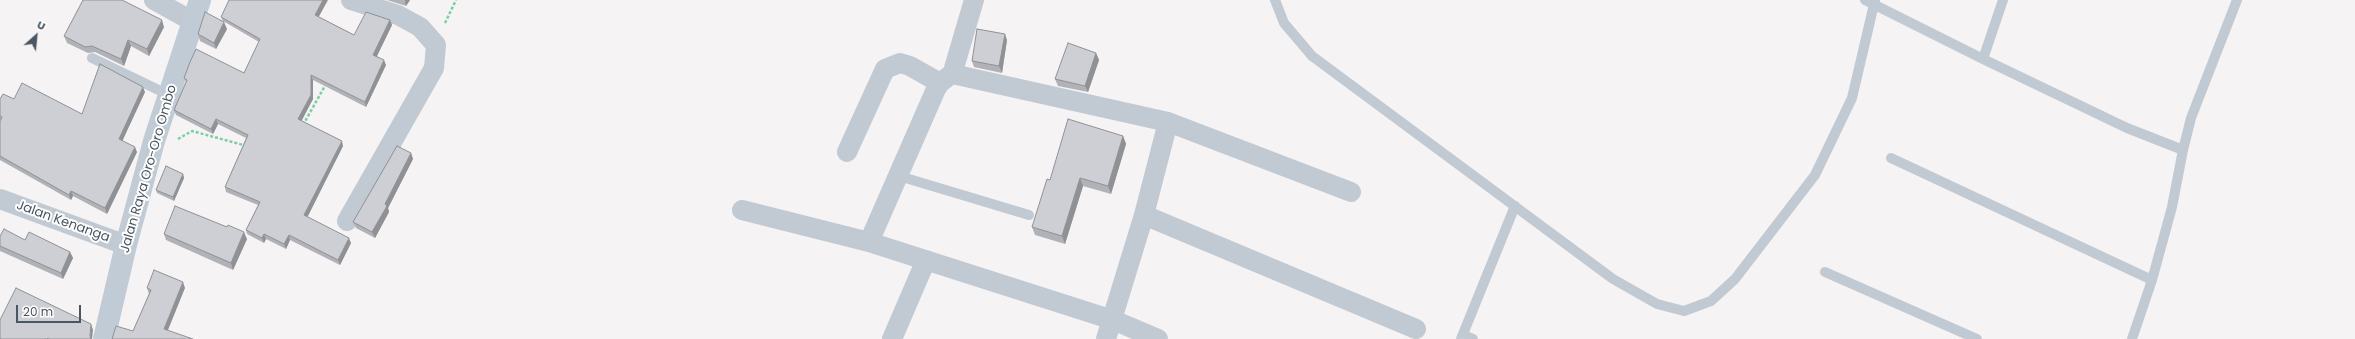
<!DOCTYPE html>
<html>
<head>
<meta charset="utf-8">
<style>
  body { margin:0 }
  #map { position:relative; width:2355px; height:339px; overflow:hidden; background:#f5f3f3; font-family:Poppins,sans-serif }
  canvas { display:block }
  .north { position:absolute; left:16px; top:16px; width:40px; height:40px; -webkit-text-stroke:3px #fff; paint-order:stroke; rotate:27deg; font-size:11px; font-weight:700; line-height:16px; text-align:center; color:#4a5661 }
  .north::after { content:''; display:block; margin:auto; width:14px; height:18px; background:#4a5661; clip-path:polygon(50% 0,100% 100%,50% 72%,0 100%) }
  .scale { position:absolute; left:16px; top:305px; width:65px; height:18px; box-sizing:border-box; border:2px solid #4a5661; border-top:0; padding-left:5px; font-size:12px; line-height:14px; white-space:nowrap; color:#4a5661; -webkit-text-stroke:3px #fff; paint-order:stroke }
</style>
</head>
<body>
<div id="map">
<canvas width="2355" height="339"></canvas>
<div class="north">U</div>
<div class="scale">20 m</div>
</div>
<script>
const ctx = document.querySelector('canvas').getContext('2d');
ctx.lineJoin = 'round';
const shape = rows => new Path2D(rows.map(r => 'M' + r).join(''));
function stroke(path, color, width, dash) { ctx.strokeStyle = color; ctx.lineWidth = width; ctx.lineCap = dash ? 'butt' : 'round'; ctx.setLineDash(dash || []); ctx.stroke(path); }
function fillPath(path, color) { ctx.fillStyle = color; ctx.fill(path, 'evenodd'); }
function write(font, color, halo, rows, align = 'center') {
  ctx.font = font + ' Poppins,sans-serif'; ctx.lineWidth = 4; ctx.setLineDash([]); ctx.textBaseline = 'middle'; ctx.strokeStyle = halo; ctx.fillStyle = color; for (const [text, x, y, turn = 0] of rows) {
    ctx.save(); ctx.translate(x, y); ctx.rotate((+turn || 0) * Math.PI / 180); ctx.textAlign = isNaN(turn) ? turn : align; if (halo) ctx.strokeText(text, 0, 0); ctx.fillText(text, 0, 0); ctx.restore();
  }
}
stroke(shape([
  [445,23,456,0],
  [303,125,326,84],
  [178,139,192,131,247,146]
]), '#7ad0a6', 2.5, [3, 2]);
stroke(shape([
  [1275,0,1284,23,1312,56,1613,279,1657,304,1684,311,1711,301,1735,279,1815,175,1852,98,1875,0],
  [1865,0,1983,59,2127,128,2183,150,2191,118,2237,0],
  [92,58,169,95],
  [1983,59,2003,0],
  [1891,158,2152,280],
  [899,176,1029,215],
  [1825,272,1977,339],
  [1464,335,1473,339],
  [1461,339,1515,206],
  [2132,339,2152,280,2172,207,2183,150]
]), '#c1cad2', 10);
stroke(shape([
  [154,0,192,21],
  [974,0,954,68,957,75,1168,122],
  [847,152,885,69,900,63,910,66,940,83],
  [0,199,126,245],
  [742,210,869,242,936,89,940,83,954,72],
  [1144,215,1416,329],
  [347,221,434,68,436,45,420,27,398,15,351,0],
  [869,242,1113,320,1158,339],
  [892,339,926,260],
  [1106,339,1144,215,1168,122,1351,192]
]), '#c1cad2', 20);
stroke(shape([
  [104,339,126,245,154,141,200,0]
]), '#c1cbd6', 22);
fillPath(shape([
  [387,0,410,0,406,6],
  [221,17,319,17,354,35,390,20,392,25,377,56,386,65,366,107,313,80,313,99,301,120,343,146,307,217,351,243,340,265,290,240,286,249,266,239,264,243,247,234,246,230,258,205,226,192,225,187,246,138,218,124,213,134,176,115,174,110,186,82,184,78,244,73,259,42,223,21],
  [164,27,149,56,131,46,124,66,95,52,88,53,67,43,64,36],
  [227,29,216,49,200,41,198,34],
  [1007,40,1002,73,974,67,972,61],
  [1096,53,1099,60,1088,92,1058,86,1055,79],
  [145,92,122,140,137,152,107,214,73,196,71,200,0,160,0,99,14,99,82,114],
  [1123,136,1126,144,1111,194,1083,186,1065,244,1035,235,1032,227,1050,180],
  [411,153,413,159,388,208,389,212,375,238,356,228,353,222],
  [183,174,184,178,174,201,157,193,156,190],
  [227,227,247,239,233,270,166,240,164,234],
  [0,236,25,240,70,252,73,258,63,279,0,251],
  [147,288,185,288,133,331,149,294]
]), '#b0b2b7');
fillPath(shape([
  [323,0,328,0,317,20,315,15],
  [405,0,410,0,406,6,405,2],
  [162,20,164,27,149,56,147,49],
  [390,20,392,25,375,60,373,55],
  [224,22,227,29,216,49,214,43],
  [1005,34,1007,40,1002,73,999,66],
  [128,40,131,46,124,66,121,59],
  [1096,53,1099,60,1088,92,1085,86],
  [384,60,386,65,366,107,365,102],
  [311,75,313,80,313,99,300,124,298,119],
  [143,87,145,92,121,144,119,139],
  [216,119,218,124,213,134,211,129],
  [1123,136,1126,144,1111,194,1108,186],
  [342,141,343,146,306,220,304,215],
  [135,147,137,152,107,214,105,208],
  [411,153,413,159,388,208,389,212,375,238,372,232,385,204],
  [183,174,184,178,174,201,173,197],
  [1080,178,1083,186,1065,244,1062,236],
  [71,191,73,196,71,200,69,195],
  [244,232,247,239,233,270,231,263],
  [264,234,266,239,264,243,262,238],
  [289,235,290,240,286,249,284,244],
  [349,238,351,243,340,265,338,260],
  [70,252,73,258,63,279,61,273],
  [183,282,185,288,166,335,164,329],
  [91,324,93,330,92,339,91,339,90,336]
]), '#909195');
const building = shape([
  [83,0,122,0,162,20,147,49,128,40,121,59,92,46,85,47,64,36,83,0],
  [229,0,323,0,315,15,354,35,366,12,390,20,373,55,384,60,365,102,311,75,311,95,298,119,342,141,304,215,349,238,338,260,289,235,284,244,264,234,262,238,246,230,260,202,225,187,248,135,216,119,211,129,174,110,187,80,184,78,190,62,196,49,244,73,260,39,221,17,229,0],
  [205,12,224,22,214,43,198,34,205,12],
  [977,29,1005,34,999,66,972,61,977,29],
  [1068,43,1096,53,1085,86,1055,79,1068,43],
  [100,64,143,87,119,139,135,147,105,208,71,191,69,195,0,156,0,121,2,117,0,116,0,99,3,94,14,99,22,83,82,114,100,64],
  [1068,119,1123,136,1108,186,1080,178,1062,236,1032,227,1047,179,1050,180,1068,119],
  [397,146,411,153,385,204,387,206,372,232,353,222,397,146],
  [166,166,183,174,173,197,156,190,166,166],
  [175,206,227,227,228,225,244,232,231,263,164,234,175,206],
  [4,229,25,240,29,232,70,252,61,273,0,246,0,236,4,229],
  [154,270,183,282,164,329,193,339,112,339,116,326,133,331,151,290,147,288,154,270],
  [16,288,91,324,90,336,91,339,50,339,48,338,47,339,0,339,0,320,16,288]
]);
fillPath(building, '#cdcfd5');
stroke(building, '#909195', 1);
write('13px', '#4a5661', '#fff', [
  ["Jalan Raya Oro-Oro Ombo",149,169,-74],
  ["Jalan Kenanga",63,222,20]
]);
</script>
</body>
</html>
